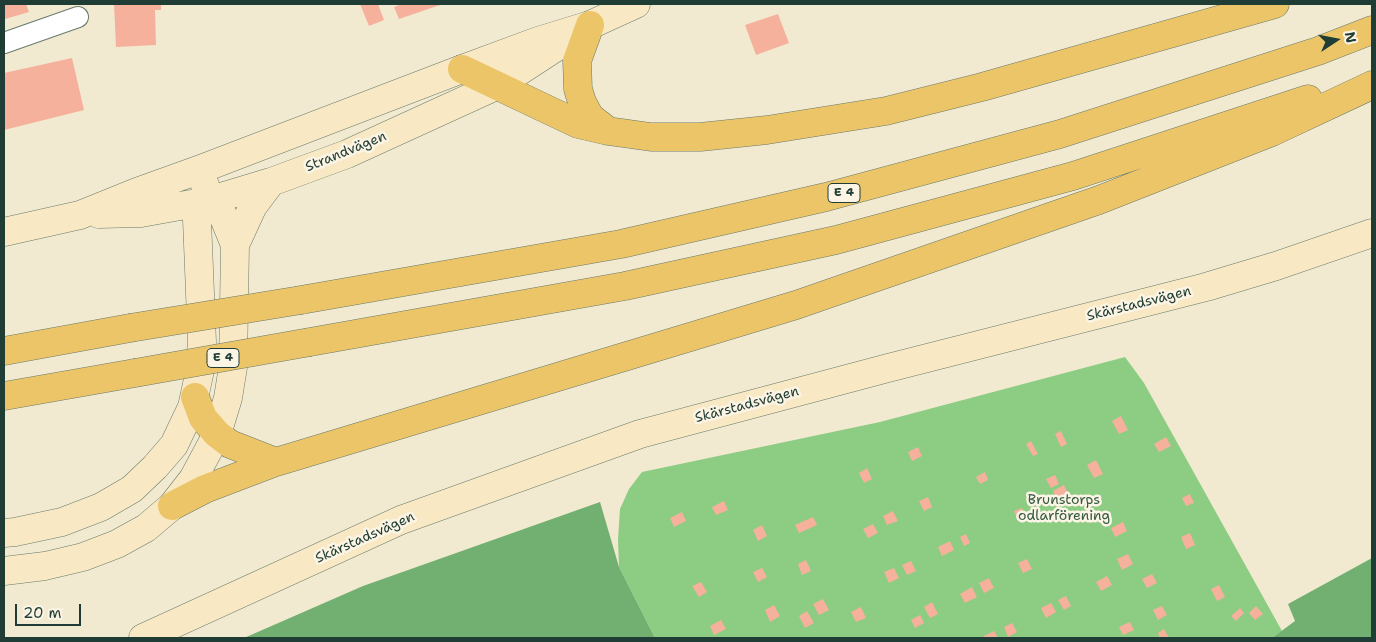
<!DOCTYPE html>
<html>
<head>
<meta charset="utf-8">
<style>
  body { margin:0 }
  #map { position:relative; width:1376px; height:642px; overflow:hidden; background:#f1ead0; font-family:"Shantell Sans",sans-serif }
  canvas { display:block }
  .frame { position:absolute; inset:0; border:5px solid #1f3d34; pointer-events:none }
  .north { position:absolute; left:1311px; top:15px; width:50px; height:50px; -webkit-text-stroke:4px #fcf5e5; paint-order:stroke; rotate:79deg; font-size:14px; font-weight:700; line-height:20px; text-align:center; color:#1f3d34 }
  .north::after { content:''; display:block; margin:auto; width:18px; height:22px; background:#1f3d34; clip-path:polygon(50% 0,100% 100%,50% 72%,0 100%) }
  .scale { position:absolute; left:15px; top:604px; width:66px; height:22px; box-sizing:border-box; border:2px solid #1f3d34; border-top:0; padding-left:6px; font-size:15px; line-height:18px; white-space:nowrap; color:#1f3d34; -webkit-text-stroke:4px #fcf5e5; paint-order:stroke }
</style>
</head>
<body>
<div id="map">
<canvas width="1376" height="642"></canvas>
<div class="frame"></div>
<div class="north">N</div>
<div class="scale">20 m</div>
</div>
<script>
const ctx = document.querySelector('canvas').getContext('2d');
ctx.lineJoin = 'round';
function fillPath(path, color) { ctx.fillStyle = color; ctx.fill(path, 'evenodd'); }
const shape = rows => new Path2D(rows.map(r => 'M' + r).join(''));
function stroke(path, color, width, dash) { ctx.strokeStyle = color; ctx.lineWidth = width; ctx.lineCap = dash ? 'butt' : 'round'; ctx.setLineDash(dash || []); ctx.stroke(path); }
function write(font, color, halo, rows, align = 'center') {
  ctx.font = font + ' "Shantell Sans",sans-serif'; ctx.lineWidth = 5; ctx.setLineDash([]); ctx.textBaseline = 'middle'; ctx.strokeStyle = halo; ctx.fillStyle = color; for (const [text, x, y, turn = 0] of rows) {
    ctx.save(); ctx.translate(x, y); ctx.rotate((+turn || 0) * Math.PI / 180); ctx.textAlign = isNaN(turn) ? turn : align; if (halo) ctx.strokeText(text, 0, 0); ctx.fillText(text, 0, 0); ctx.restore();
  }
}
fillPath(shape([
  [1125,357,1144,383,1282,631,1272,638,655,638,619,567,618,540,620,509,629,489,642,472,880,422]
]), '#8dcc83');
fillPath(shape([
  [600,502,619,567,655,638,244,638,363,586],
  [1372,558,1372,638,1272,638,1295,621,1288,604]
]), '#72b071');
fillPath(shape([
  [4,4,26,4,29,12,5,19],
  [114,4,161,4,161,10,155,10,156,45,116,47],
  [360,4,378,4,384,20,369,26],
  [402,4,443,4,399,19,394,7],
  [778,14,789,43,756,55,745,25],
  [72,58,84,110,4,130,4,73],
  [1121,416,1128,430,1119,434,1112,421],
  [1061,431,1067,444,1061,447,1055,434],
  [1166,437,1171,446,1159,452,1154,444],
  [1031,441,1038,454,1033,456,1026,444],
  [918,447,922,456,912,461,908,452],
  [1096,460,1103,474,1094,478,1087,465],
  [867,468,872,479,864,483,859,473],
  [985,472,988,480,980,484,976,477],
  [1055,475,1059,484,1051,488,1046,479],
  [1064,485,1069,495,1058,501,1053,491],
  [1190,494,1194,503,1186,506,1182,498],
  [928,497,932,507,924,511,919,501],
  [724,501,728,510,716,515,712,507],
  [1022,508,1025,516,1018,520,1014,511],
  [893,511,898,521,887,525,883,516],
  [682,512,686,521,674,527,670,518],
  [813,517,817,525,799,533,795,525],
  [1123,522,1127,531,1115,537,1111,528],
  [873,524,878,533,868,538,863,529],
  [762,525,767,536,758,541,753,530],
  [1190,533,1195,545,1186,549,1181,537],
  [966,534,970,543,964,546,960,537],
  [950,541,954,550,942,556,938,547],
  [1128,554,1133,564,1122,570,1117,559],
  [1027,559,1032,569,1023,573,1018,563],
  [806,560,811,571,802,575,798,564],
  [911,561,916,571,907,575,902,565],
  [762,568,767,577,758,582,753,572],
  [894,568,899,578,889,583,884,572],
  [1152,574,1157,583,1147,588,1142,579],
  [1107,576,1112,585,1101,591,1096,582],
  [989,578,994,588,984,593,979,583],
  [701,582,707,592,699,597,692,586],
  [1219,585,1225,597,1217,601,1211,589],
  [972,587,977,597,965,603,960,594],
  [1066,596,1071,606,1064,610,1058,600],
  [823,599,829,610,819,615,813,604],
  [932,602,938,614,930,618,924,607],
  [1051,603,1056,612,1046,618,1041,608],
  [774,605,780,616,770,622,765,610],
  [1162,606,1167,615,1158,620,1153,610],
  [1256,606,1263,614,1255,620,1249,613],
  [861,607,866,618,856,622,851,612],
  [1240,608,1244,613,1236,621,1231,616],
  [807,611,814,623,805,628,799,616],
  [920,615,924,623,915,628,911,620],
  [721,620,726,629,714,635,710,626],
  [1130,622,1134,630,1123,635,1119,627],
  [1012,623,1017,632,1008,637,1004,627],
  [1164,629,1169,638,1160,638,1158,633],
  [994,631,998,638,985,638,984,636]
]), '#f6b19c');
const street = shape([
  [4,43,78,17]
]);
const secondary = shape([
  [99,214,141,213,208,201,271,182,347,154,498,85,590,25,636,4],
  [4,232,80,215,137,192,201,169,462,69,538,41,590,25],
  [235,245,253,206,271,182],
  [4,533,15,532,62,522,101,507,132,489,155,467,174,445,192,407,199,375,202,342,197,220,208,201],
  [4,571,45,566,83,557,117,544,146,528,172,506,193,479,208,451,217,434,228,398,233,367,235,245,222,213,208,201,205,185],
  [143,638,401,520,640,434,888,368,1206,287,1276,266,1372,233]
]);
const highway = shape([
  [590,25,577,61,578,89,582,102,590,117,608,131],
  [462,69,578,124,608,131,651,137,700,137,767,130,886,111,982,87,1275,4],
  [301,300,621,244,826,197,1060,134,1318,51,1372,30],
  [310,342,625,286,836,240,1073,176,1308,99],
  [4,351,130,328],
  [4,396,135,373],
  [195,397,203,418,217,434,230,444,276,462],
  [172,506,205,489,276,462,796,305,1099,200,1272,132,1372,85]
]);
stroke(street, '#687a6b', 22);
stroke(secondary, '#687a6b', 29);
stroke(highway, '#687a6b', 29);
stroke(street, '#fff', 20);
stroke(secondary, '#f8e8c3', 28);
stroke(highway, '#edc569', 28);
const highwayBridge = shape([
  [130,328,301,300],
  [135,373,310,342]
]);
stroke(highwayBridge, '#687a6b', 29, []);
stroke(highwayBridge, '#edc569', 28);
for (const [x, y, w] of [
  [844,193,32],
  [223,358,32]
]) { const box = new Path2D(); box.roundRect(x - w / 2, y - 9.5, w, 19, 4); ctx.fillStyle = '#fcf5e5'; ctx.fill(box); stroke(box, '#1f3d34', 1); }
write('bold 12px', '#1f3d34', null, [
  ["E 4",844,193],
  ["E 4",223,358]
]);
write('14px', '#1f3d34', '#fcf5e5', [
  ["Strandvägen",346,152,-22],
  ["Skärstadsvägen",1139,304,-14],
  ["Skärstadsvägen",747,405,-15],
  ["Skärstadsvägen",365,538,-24]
]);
write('14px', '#355a44', '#fcf5e5', [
  ["Brunstorps",1064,500],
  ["odlarförening",1064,516]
]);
</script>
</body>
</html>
